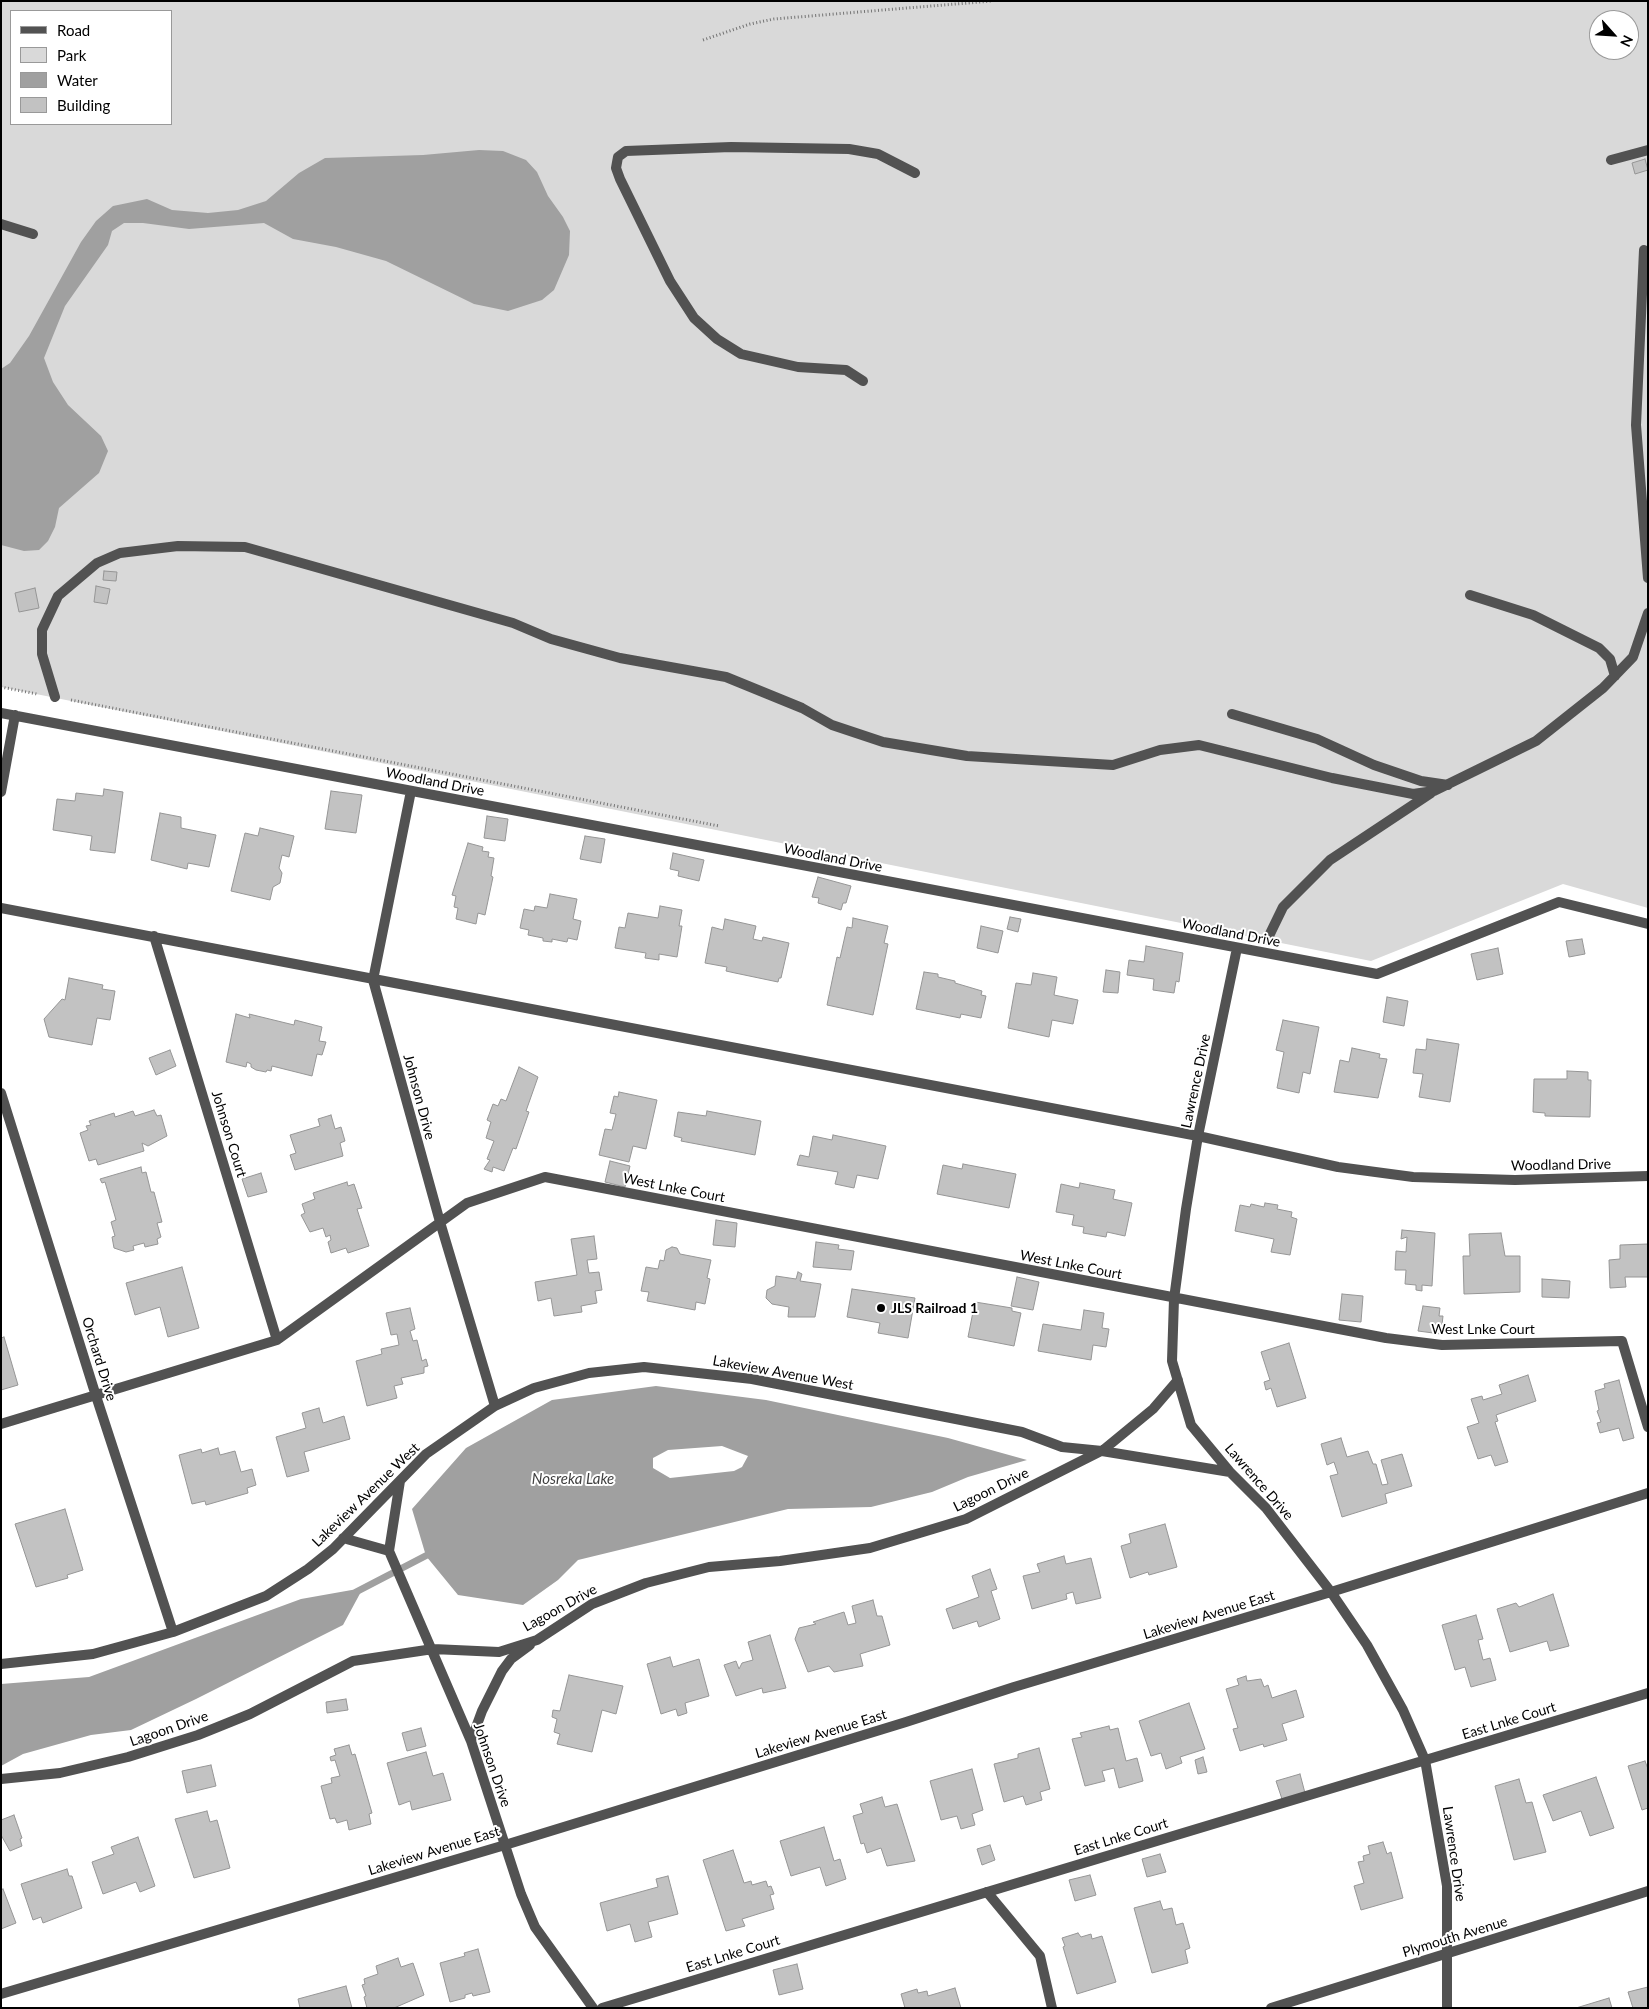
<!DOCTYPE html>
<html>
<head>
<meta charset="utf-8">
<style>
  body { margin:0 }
  #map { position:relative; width:1649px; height:2009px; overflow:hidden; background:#fff; font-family:Lato,sans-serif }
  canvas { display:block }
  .frame { position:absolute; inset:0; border:2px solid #000; pointer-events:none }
  .legend { position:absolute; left:10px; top:10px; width:162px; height:115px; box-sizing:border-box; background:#fff; border:1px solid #999; margin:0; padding:6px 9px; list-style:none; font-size:15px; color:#000 }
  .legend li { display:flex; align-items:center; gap:10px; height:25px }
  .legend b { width:25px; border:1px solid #999 }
  .north { position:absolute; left:1589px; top:10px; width:50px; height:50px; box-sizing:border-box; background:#fff; border:1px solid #999; border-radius:50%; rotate:116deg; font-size:14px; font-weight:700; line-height:20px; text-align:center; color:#000 }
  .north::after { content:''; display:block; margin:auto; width:18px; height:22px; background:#000; clip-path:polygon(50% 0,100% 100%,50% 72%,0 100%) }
</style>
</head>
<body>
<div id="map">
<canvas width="1649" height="2009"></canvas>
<div class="frame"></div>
<ul class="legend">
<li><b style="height:6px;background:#525252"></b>Road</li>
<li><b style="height:14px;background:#d9d9d9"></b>Park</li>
<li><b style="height:14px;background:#a0a0a0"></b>Water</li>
<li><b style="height:14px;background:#c2c2c2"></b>Building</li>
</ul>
<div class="north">N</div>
</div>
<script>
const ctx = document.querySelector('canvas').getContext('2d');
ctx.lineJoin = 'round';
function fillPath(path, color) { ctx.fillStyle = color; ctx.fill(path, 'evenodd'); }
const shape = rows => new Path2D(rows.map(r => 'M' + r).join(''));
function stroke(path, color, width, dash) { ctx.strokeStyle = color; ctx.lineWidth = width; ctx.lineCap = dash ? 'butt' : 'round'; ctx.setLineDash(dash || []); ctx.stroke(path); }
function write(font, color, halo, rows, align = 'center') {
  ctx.font = font + ' Lato,sans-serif'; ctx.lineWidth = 4; ctx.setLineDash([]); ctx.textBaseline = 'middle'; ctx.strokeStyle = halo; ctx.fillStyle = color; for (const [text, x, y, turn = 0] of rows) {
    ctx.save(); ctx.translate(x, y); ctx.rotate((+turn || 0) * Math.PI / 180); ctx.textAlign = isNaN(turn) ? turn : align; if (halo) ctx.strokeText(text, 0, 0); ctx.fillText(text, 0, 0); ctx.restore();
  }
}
fillPath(shape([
  [1,1,1648,1,1648,908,1563,884,1371,961,1,687],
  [11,11,171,11,171,124,11,124],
  [1599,20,1629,20,1629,50,1599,50]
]), '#d9d9d9');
fillPath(shape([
  [479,150,503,151,526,160,537,172,548,196,563,217,570,231,569,255,554,290,542,300,508,311,474,304,386,261,336,247,293,239,264,223,189,229,143,223,124,223,112,231,108,245,65,306,44,358,53,382,68,405,101,436,108,451,99,473,59,508,55,527,48,541,39,550,24,551,1,545,1,369,10,363,29,336,81,242,96,221,113,206,147,199,172,210,208,213,238,210,266,201,299,173,325,158,423,155],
  [656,1386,766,1400,948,1438,1027,1460,968,1477,932,1492,871,1507,788,1509,578,1560,558,1580,523,1605,458,1595,426,1556,412,1509,466,1448,552,1400],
  [722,1446,748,1456,742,1467,734,1471,670,1478,653,1468,653,1458,668,1450],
  [363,1588,343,1625,196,1699,131,1730,91,1735,23,1754,1,1766,1,1684,89,1677,301,1599]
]), '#a0a0a0');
stroke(shape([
  [356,1592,433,1552]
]), '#a0a0a0', 7);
const building = shape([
  [1645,159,1648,170,1635,174,1632,163,1645,159],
  [104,571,117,572,116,581,103,580,104,571],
  [96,586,110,589,107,604,94,602,96,586],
  [35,588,39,608,19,612,15,593,35,588],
  [104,789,123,792,115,853,90,850,92,836,53,830,57,799,75,801,76,793,103,796,104,789],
  [331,791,362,795,356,833,325,829,331,791],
  [160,813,181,817,181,828,216,835,209,867,188,863,187,869,151,860,160,813],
  [487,816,508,819,505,841,484,838,487,816],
  [260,828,294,836,289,857,282,855,279,868,282,873,280,883,273,887,270,900,231,891,245,833,258,836,260,828],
  [585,836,605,839,601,863,580,859,585,836],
  [468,843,483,847,482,851,489,852,488,857,494,858,491,876,493,877,485,915,478,913,476,924,456,919,458,908,454,907,456,896,452,895,468,843],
  [673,853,704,860,699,881,678,876,679,871,670,869,673,853],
  [818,877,851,886,846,903,843,903,841,910,818,903,819,898,812,897,818,877],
  [550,894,577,899,573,919,581,921,577,940,568,938,567,942,552,939,552,942,543,941,543,938,528,935,529,930,520,928,524,909,534,911,535,906,547,908,550,894],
  [660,906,682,910,679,926,682,926,677,957,659,954,659,960,645,958,646,953,615,948,619,927,625,928,628,913,658,918,660,906],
  [1010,917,1021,919,1018,932,1007,929,1010,917],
  [853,918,888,926,884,943,888,944,873,1015,827,1005,837,957,840,958,847,927,852,928,853,918],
  [725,919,756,926,753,939,762,941,763,937,789,943,781,978,779,978,778,982,735,973,726,971,727,967,705,963,712,927,723,930,725,919],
  [981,926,1003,931,998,953,977,948,981,926],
  [1582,939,1585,954,1569,957,1566,941,1582,939],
  [1146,946,1183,953,1179,982,1176,981,1174,993,1153,990,1154,979,1127,975,1129,960,1144,962,1146,946],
  [1498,948,1503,974,1477,980,1471,954,1498,948],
  [1106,970,1120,972,1118,993,1103,992,1106,970],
  [924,972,938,974,938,977,955,981,955,983,982,991,981,995,986,996,981,1018,961,1014,960,1018,916,1009,924,972],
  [1033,973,1057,977,1054,995,1078,1000,1073,1024,1052,1020,1049,1037,1008,1028,1016,983,1031,985,1033,973],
  [69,978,103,985,102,989,115,991,110,1020,97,1018,92,1045,49,1037,44,1019,62,999,65,1000,69,978],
  [1387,997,1408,1001,1404,1026,1383,1022,1387,997],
  [236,1014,250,1018,249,1014,294,1025,295,1020,322,1027,319,1041,326,1042,322,1055,317,1054,312,1076,272,1066,271,1071,267,1070,266,1072,256,1070,251,1067,251,1064,247,1062,246,1067,226,1062,236,1014],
  [1283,1020,1319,1027,1310,1074,1303,1072,1299,1093,1277,1088,1284,1052,1276,1050,1283,1020],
  [1427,1039,1459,1044,1450,1102,1419,1097,1423,1074,1413,1073,1416,1049,1426,1050,1427,1039],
  [1352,1048,1380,1054,1379,1058,1387,1059,1378,1098,1334,1092,1340,1060,1349,1062,1352,1048],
  [170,1050,176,1066,156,1075,149,1058,170,1050],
  [519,1067,538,1077,526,1111,529,1112,516,1149,513,1148,504,1171,493,1167,492,1172,484,1169,490,1160,487,1159,494,1141,486,1138,491,1122,487,1120,493,1104,498,1106,501,1099,506,1101,519,1067],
  [1567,1071,1588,1072,1588,1080,1591,1080,1590,1117,1545,1116,1545,1113,1533,1112,1534,1079,1567,1079,1567,1071],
  [619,1092,657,1100,646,1149,633,1146,629,1162,599,1155,605,1129,612,1130,616,1114,610,1113,614,1096,618,1097,619,1092],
  [154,1110,157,1116,161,1115,167,1136,148,1146,142,1143,144,1151,98,1165,96,1159,89,1161,80,1133,88,1130,86,1126,91,1125,89,1121,114,1113,115,1117,133,1111,135,1116,154,1110],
  [707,1111,761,1121,755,1155,681,1141,682,1138,674,1136,678,1112,706,1116,707,1111],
  [331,1115,335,1129,341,1127,345,1141,340,1143,343,1156,295,1170,290,1155,296,1153,290,1135,320,1126,318,1119,331,1115],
  [833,1135,886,1146,878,1179,857,1175,854,1188,835,1184,838,1172,797,1165,800,1155,809,1157,813,1136,832,1140,833,1135],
  [610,1161,630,1166,625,1187,605,1182,610,1161],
  [963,1164,1016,1174,1009,1208,937,1194,943,1165,962,1169,963,1164],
  [141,1167,142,1173,146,1172,151,1192,154,1192,162,1222,157,1223,161,1237,157,1239,158,1244,145,1247,144,1243,133,1246,134,1250,126,1252,114,1248,112,1237,115,1236,111,1222,116,1220,105,1182,102,1183,100,1179,141,1167],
  [261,1173,267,1192,248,1197,242,1179,261,1173],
  [347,1182,348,1186,354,1184,362,1208,357,1209,369,1246,348,1253,346,1248,331,1253,328,1242,331,1240,330,1235,326,1237,323,1228,310,1232,301,1215,305,1213,302,1204,315,1199,313,1193,347,1182],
  [1080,1183,1115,1190,1113,1199,1132,1203,1125,1236,1107,1232,1106,1237,1083,1233,1084,1227,1072,1225,1074,1215,1056,1212,1061,1184,1079,1188,1080,1183],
  [1265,1203,1278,1205,1277,1209,1292,1212,1291,1217,1297,1219,1290,1255,1271,1252,1274,1239,1235,1231,1240,1205,1250,1207,1251,1204,1264,1207,1265,1203],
  [716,1220,737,1223,735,1247,713,1245,716,1220],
  [1402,1230,1435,1233,1432,1286,1422,1285,1422,1291,1416,1290,1416,1285,1405,1284,1406,1270,1395,1270,1396,1251,1406,1252,1407,1237,1401,1239,1402,1230],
  [1501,1233,1505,1256,1520,1256,1520,1292,1464,1294,1463,1256,1470,1256,1469,1234,1501,1233],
  [594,1236,597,1259,587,1260,589,1273,599,1272,602,1290,595,1291,597,1303,581,1306,582,1312,554,1316,551,1298,538,1301,535,1282,577,1275,571,1239,594,1236],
  [816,1242,839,1245,838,1249,854,1251,851,1270,813,1267,816,1242],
  [1648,1244,1648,1277,1625,1277,1626,1287,1610,1288,1609,1260,1620,1259,1620,1245,1648,1244],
  [672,1247,677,1248,680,1254,711,1260,707,1278,710,1279,705,1304,696,1302,695,1310,647,1301,649,1292,641,1291,646,1267,658,1269,660,1260,664,1261,666,1250,672,1247],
  [182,1267,199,1328,168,1337,160,1307,135,1315,126,1283,182,1267],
  [798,1272,802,1274,800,1281,821,1284,815,1317,788,1317,789,1307,772,1304,766,1298,767,1290,775,1286,776,1276,796,1279,798,1272],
  [1017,1277,1039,1282,1033,1310,1011,1306,1017,1277],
  [1542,1279,1570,1281,1569,1298,1542,1297,1542,1279],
  [852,1289,915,1298,908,1338,878,1333,880,1323,847,1317,852,1289],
  [1342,1294,1363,1296,1361,1322,1339,1320,1342,1294],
  [975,1302,1012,1308,1012,1311,1021,1313,1014,1346,968,1337,975,1302],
  [1423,1306,1440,1308,1439,1316,1443,1316,1441,1334,1418,1331,1423,1306],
  [410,1308,415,1329,410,1331,413,1341,417,1340,422,1361,426,1359,428,1366,424,1367,424,1373,401,1378,403,1384,394,1386,397,1398,367,1406,356,1361,382,1354,381,1349,399,1345,397,1334,391,1335,386,1313,410,1308],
  [1084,1310,1104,1313,1102,1328,1109,1329,1106,1347,1093,1345,1091,1360,1038,1351,1043,1324,1081,1330,1084,1310],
  [4,1337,18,1385,1,1390,1,1338,4,1337],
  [1289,1343,1306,1398,1277,1407,1271,1388,1266,1390,1264,1382,1270,1380,1261,1352,1289,1343],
  [1528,1375,1536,1401,1496,1415,1498,1421,1495,1422,1508,1462,1495,1466,1491,1455,1478,1459,1467,1427,1479,1423,1471,1399,1482,1396,1483,1400,1502,1394,1499,1385,1528,1375],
  [1619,1380,1634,1438,1623,1441,1619,1428,1600,1433,1597,1423,1601,1422,1597,1411,1599,1410,1595,1391,1605,1388,1604,1384,1619,1380],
  [319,1408,323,1423,344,1416,350,1439,304,1452,309,1471,287,1477,276,1437,306,1428,302,1413,319,1408],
  [1341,1438,1347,1457,1368,1451,1373,1464,1376,1464,1382,1485,1388,1484,1381,1460,1402,1454,1412,1486,1385,1494,1387,1503,1342,1517,1330,1476,1338,1474,1334,1462,1327,1465,1321,1444,1341,1438],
  [218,1448,220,1455,235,1451,241,1472,252,1469,256,1485,247,1488,248,1493,206,1505,205,1501,192,1504,179,1455,201,1449,202,1453,218,1448],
  [65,1509,83,1570,67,1575,68,1578,36,1587,15,1524,65,1509],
  [1165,1524,1177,1567,1149,1575,1148,1572,1130,1578,1121,1546,1131,1543,1129,1534,1165,1524],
  [1064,1556,1066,1564,1091,1558,1101,1598,1076,1604,1073,1592,1066,1594,1067,1599,1032,1609,1023,1576,1040,1572,1037,1564,1064,1556],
  [990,1569,997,1589,991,1591,1000,1619,979,1627,977,1621,953,1629,946,1609,979,1597,972,1576,990,1569],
  [1553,1594,1569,1646,1550,1651,1547,1641,1510,1652,1497,1609,1516,1603,1519,1607,1553,1594],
  [873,1600,877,1616,882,1616,890,1645,860,1654,863,1666,834,1672,829,1666,808,1672,795,1639,799,1628,816,1624,813,1622,844,1612,848,1625,856,1623,852,1606,873,1600],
  [1476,1615,1483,1639,1478,1640,1483,1660,1490,1658,1496,1680,1471,1687,1465,1667,1455,1670,1442,1625,1476,1615],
  [770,1635,786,1688,763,1693,762,1688,736,1696,724,1665,736,1661,739,1669,742,1663,753,1660,748,1642,770,1635],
  [670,1657,673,1667,699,1659,709,1696,685,1703,687,1713,678,1716,676,1709,661,1714,647,1664,670,1657],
  [569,1675,623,1686,616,1714,602,1710,592,1752,557,1744,560,1734,554,1732,557,1719,552,1717,553,1710,560,1711,569,1675],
  [1246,1676,1247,1681,1261,1679,1264,1687,1268,1685,1272,1698,1296,1690,1304,1717,1282,1724,1287,1740,1264,1747,1263,1744,1240,1751,1233,1729,1238,1728,1226,1689,1239,1685,1237,1679,1246,1676],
  [346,1699,348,1710,327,1713,326,1702,346,1699],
  [1189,1703,1205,1749,1180,1757,1182,1763,1166,1769,1161,1753,1151,1756,1139,1721,1189,1703],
  [1109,1726,1110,1730,1118,1728,1126,1761,1137,1758,1143,1781,1119,1788,1114,1768,1102,1771,1105,1781,1085,1786,1072,1739,1082,1737,1080,1733,1109,1726],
  [421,1728,426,1746,407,1751,402,1733,421,1728],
  [349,1745,352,1755,355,1754,372,1813,369,1814,371,1824,349,1830,347,1820,337,1823,335,1818,330,1819,321,1786,332,1783,331,1778,340,1776,335,1760,331,1761,330,1757,336,1755,334,1749,349,1745],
  [1039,1748,1050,1789,1040,1792,1042,1800,1026,1805,1023,1796,1004,1802,994,1764,1018,1758,1018,1754,1039,1748],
  [426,1752,433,1776,443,1773,451,1800,412,1810,410,1801,399,1805,387,1763,426,1752],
  [1203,1757,1207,1772,1198,1774,1195,1760,1203,1757],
  [1645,1761,1648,1769,1648,1808,1642,1810,1628,1766,1645,1761],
  [211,1765,216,1786,187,1793,182,1771,211,1765],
  [972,1769,983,1810,972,1814,975,1825,961,1829,957,1816,941,1820,930,1781,972,1769],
  [1300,1774,1305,1793,1282,1799,1276,1781,1300,1774],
  [1596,1777,1614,1828,1590,1836,1581,1811,1553,1821,1543,1795,1596,1777],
  [1519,1779,1526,1803,1532,1802,1546,1852,1514,1860,1495,1786,1519,1779],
  [882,1797,885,1807,897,1804,915,1861,887,1866,881,1848,867,1853,864,1843,861,1844,853,1816,863,1813,860,1804,882,1797],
  [207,1811,210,1822,217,1820,230,1868,194,1878,175,1819,207,1811],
  [14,1815,22,1838,20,1839,22,1846,10,1851,1,1835,1,1820,14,1815],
  [824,1827,834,1861,840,1859,846,1879,826,1886,820,1867,791,1876,780,1841,824,1827],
  [138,1837,155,1886,140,1892,136,1882,103,1894,92,1862,114,1854,111,1847,138,1837],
  [1383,1842,1387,1854,1391,1852,1403,1898,1361,1910,1354,1886,1364,1883,1358,1862,1364,1861,1363,1856,1370,1854,1368,1846,1383,1842],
  [990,1845,995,1860,982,1865,977,1849,990,1845],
  [733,1850,744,1883,751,1881,752,1885,766,1881,768,1887,771,1886,774,1894,770,1895,774,1909,742,1919,745,1926,726,1931,703,1860,733,1850],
  [1160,1854,1166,1872,1147,1877,1142,1859,1160,1854],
  [67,1869,69,1876,72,1876,82,1908,43,1923,41,1917,33,1920,21,1884,67,1869],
  [1090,1875,1096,1895,1075,1901,1069,1880,1090,1875],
  [668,1876,678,1914,648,1922,652,1937,635,1942,630,1924,607,1931,600,1903,658,1887,656,1879,668,1876],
  [3,1889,16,1923,1,1929,1,1890,3,1889],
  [1160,1901,1163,1910,1172,1908,1176,1925,1183,1923,1190,1948,1185,1950,1188,1963,1152,1973,1134,1908,1160,1901],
  [1078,1933,1081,1937,1091,1934,1092,1939,1102,1936,1116,1982,1077,1994,1063,1947,1065,1946,1062,1938,1078,1933],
  [478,1949,490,1992,473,1996,472,1993,465,1995,465,1998,450,2002,440,1963,465,1956,464,1953,478,1949],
  [398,1958,401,1967,413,1963,424,1995,394,2008,367,2008,364,1997,366,1996,362,1985,365,1984,364,1979,378,1974,376,1966,398,1958],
  [797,1964,803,1989,779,1995,773,1970,797,1964],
  [346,1986,352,2008,300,2008,298,1999,346,1986],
  [1648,1987,1648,2008,1633,2008,1628,1992,1648,1987],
  [955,1988,961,2008,905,2008,901,1994,917,1989,918,1993,927,1991,928,1996,955,1988],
  [1609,1998,1612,2008,1576,2008,1609,1998]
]);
fillPath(building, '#c2c2c2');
stroke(building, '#969696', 1);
stroke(shape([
  [703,40,750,24,774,19,992,1],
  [1,687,37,694],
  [71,700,719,826]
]), '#747474', 3, [1, 2.5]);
stroke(shape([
  [1611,160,1648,150],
  [1,224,33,234],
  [1644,250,1636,425,1648,578],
  [863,381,846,370,798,367,741,354,717,339,694,318,670,281,620,179,616,168,618,157,626,151,731,147,849,149,878,154,915,173],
  [1470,595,1533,615,1599,648,1610,659,1615,676],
  [55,697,42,654,42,630,58,596,97,563,120,553,178,546,245,547,513,623,551,639,620,658,726,677,802,708,832,725,883,742,967,756,1113,765,1160,750,1199,745,1332,778,1413,794,1434,791,1536,741,1603,688,1633,657,1648,613],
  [1232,714,1317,739,1374,765,1421,781,1448,785],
  [1267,940,1283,907,1330,860,1431,793],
  [987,1892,1040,1956,1052,2008]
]), '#525252', 10);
stroke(shape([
  [1,713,1377,974,1559,902,1648,924],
  [411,791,373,980,440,1222,495,1406],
  [1,792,15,715],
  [1,908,1198,1136,1338,1167,1413,1177,1515,1180,1648,1176],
  [154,936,277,1340],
  [1237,948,1198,1136,1186,1209,1174,1299,1172,1361,1191,1425,1230,1472,1266,1508,1331,1592,1367,1645,1403,1710,1425,1760,1447,1886,1447,2008],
  [1,1093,96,1396,173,1632],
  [1178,1380,1153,1409,1102,1451,1230,1472],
  [1,1424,277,1340,467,1203,545,1177,1386,1338,1442,1345,1622,1341,1648,1427],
  [400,1481,389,1551,471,1741,521,1894,535,1927,593,2008],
  [343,1538,389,1551],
  [1,1664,93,1654,173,1632,266,1596,308,1569,333,1549,426,1454,495,1406,534,1388,589,1373,644,1367,752,1379,1022,1432,1062,1447,1102,1451],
  [471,1741,482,1711,502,1671,511,1659,530,1645],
  [1,1779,60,1773,128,1757,198,1735,250,1714,353,1661,433,1649,499,1652,537,1640,592,1604,646,1583,709,1567,780,1561,870,1548,966,1519,1101,1451],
  [1,1994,505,1845,906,1722,1014,1687,1331,1592,1648,1493],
  [602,2008,1648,1693],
  [1271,2008,1648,1891]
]), '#525252', 10);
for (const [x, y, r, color] of [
  [881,1308,5,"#000"]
]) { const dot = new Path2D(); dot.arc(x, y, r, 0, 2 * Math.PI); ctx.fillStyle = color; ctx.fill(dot); stroke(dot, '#fff', 2); }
write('14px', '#000', '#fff', [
  ["Woodland Drive",435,782,11],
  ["Woodland Drive",833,858,11],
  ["Woodland Drive",1231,933,11],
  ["Lawrence Drive",1196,1081,-78],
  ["Johnson Drive",419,1097,75],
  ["Johnson Court",229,1134,73],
  ["Woodland Drive",1561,1165,-1],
  ["West Lnke Court",674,1188,11],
  ["West Lnke Court",1071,1265,11],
  ["West Lnke Court",1483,1329],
  ["Orchard Drive",99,1359,73],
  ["Lakeview Avenue West",783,1373,10],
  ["Lawrence Drive",1259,1482,49],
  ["Lagoon Drive",991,1490,-26],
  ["Lakeview Avenue West",366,1495,-44],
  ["Lagoon Drive",560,1608,-29],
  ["Lakeview Avenue East",1209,1615,-17],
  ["East Lnke Court",1509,1721,-17],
  ["Lagoon Drive",169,1729,-19],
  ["Lakeview Avenue East",821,1734,-17],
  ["Johnson Drive",492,1765,71],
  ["East Lnke Court",1121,1837,-17],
  ["Lakeview Avenue East",434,1851,-17],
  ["Lawrence Drive",1454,1854,82],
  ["Plymouth Avenue",1455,1937,-17],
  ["East Lnke Court",733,1954,-17]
]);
write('bold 14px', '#000', '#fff', [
  ["JLS Railroad 1",891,1308]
], 'left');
write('italic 15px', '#414141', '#fff', [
  ["Nosreka Lake",573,1479]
]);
</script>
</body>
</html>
